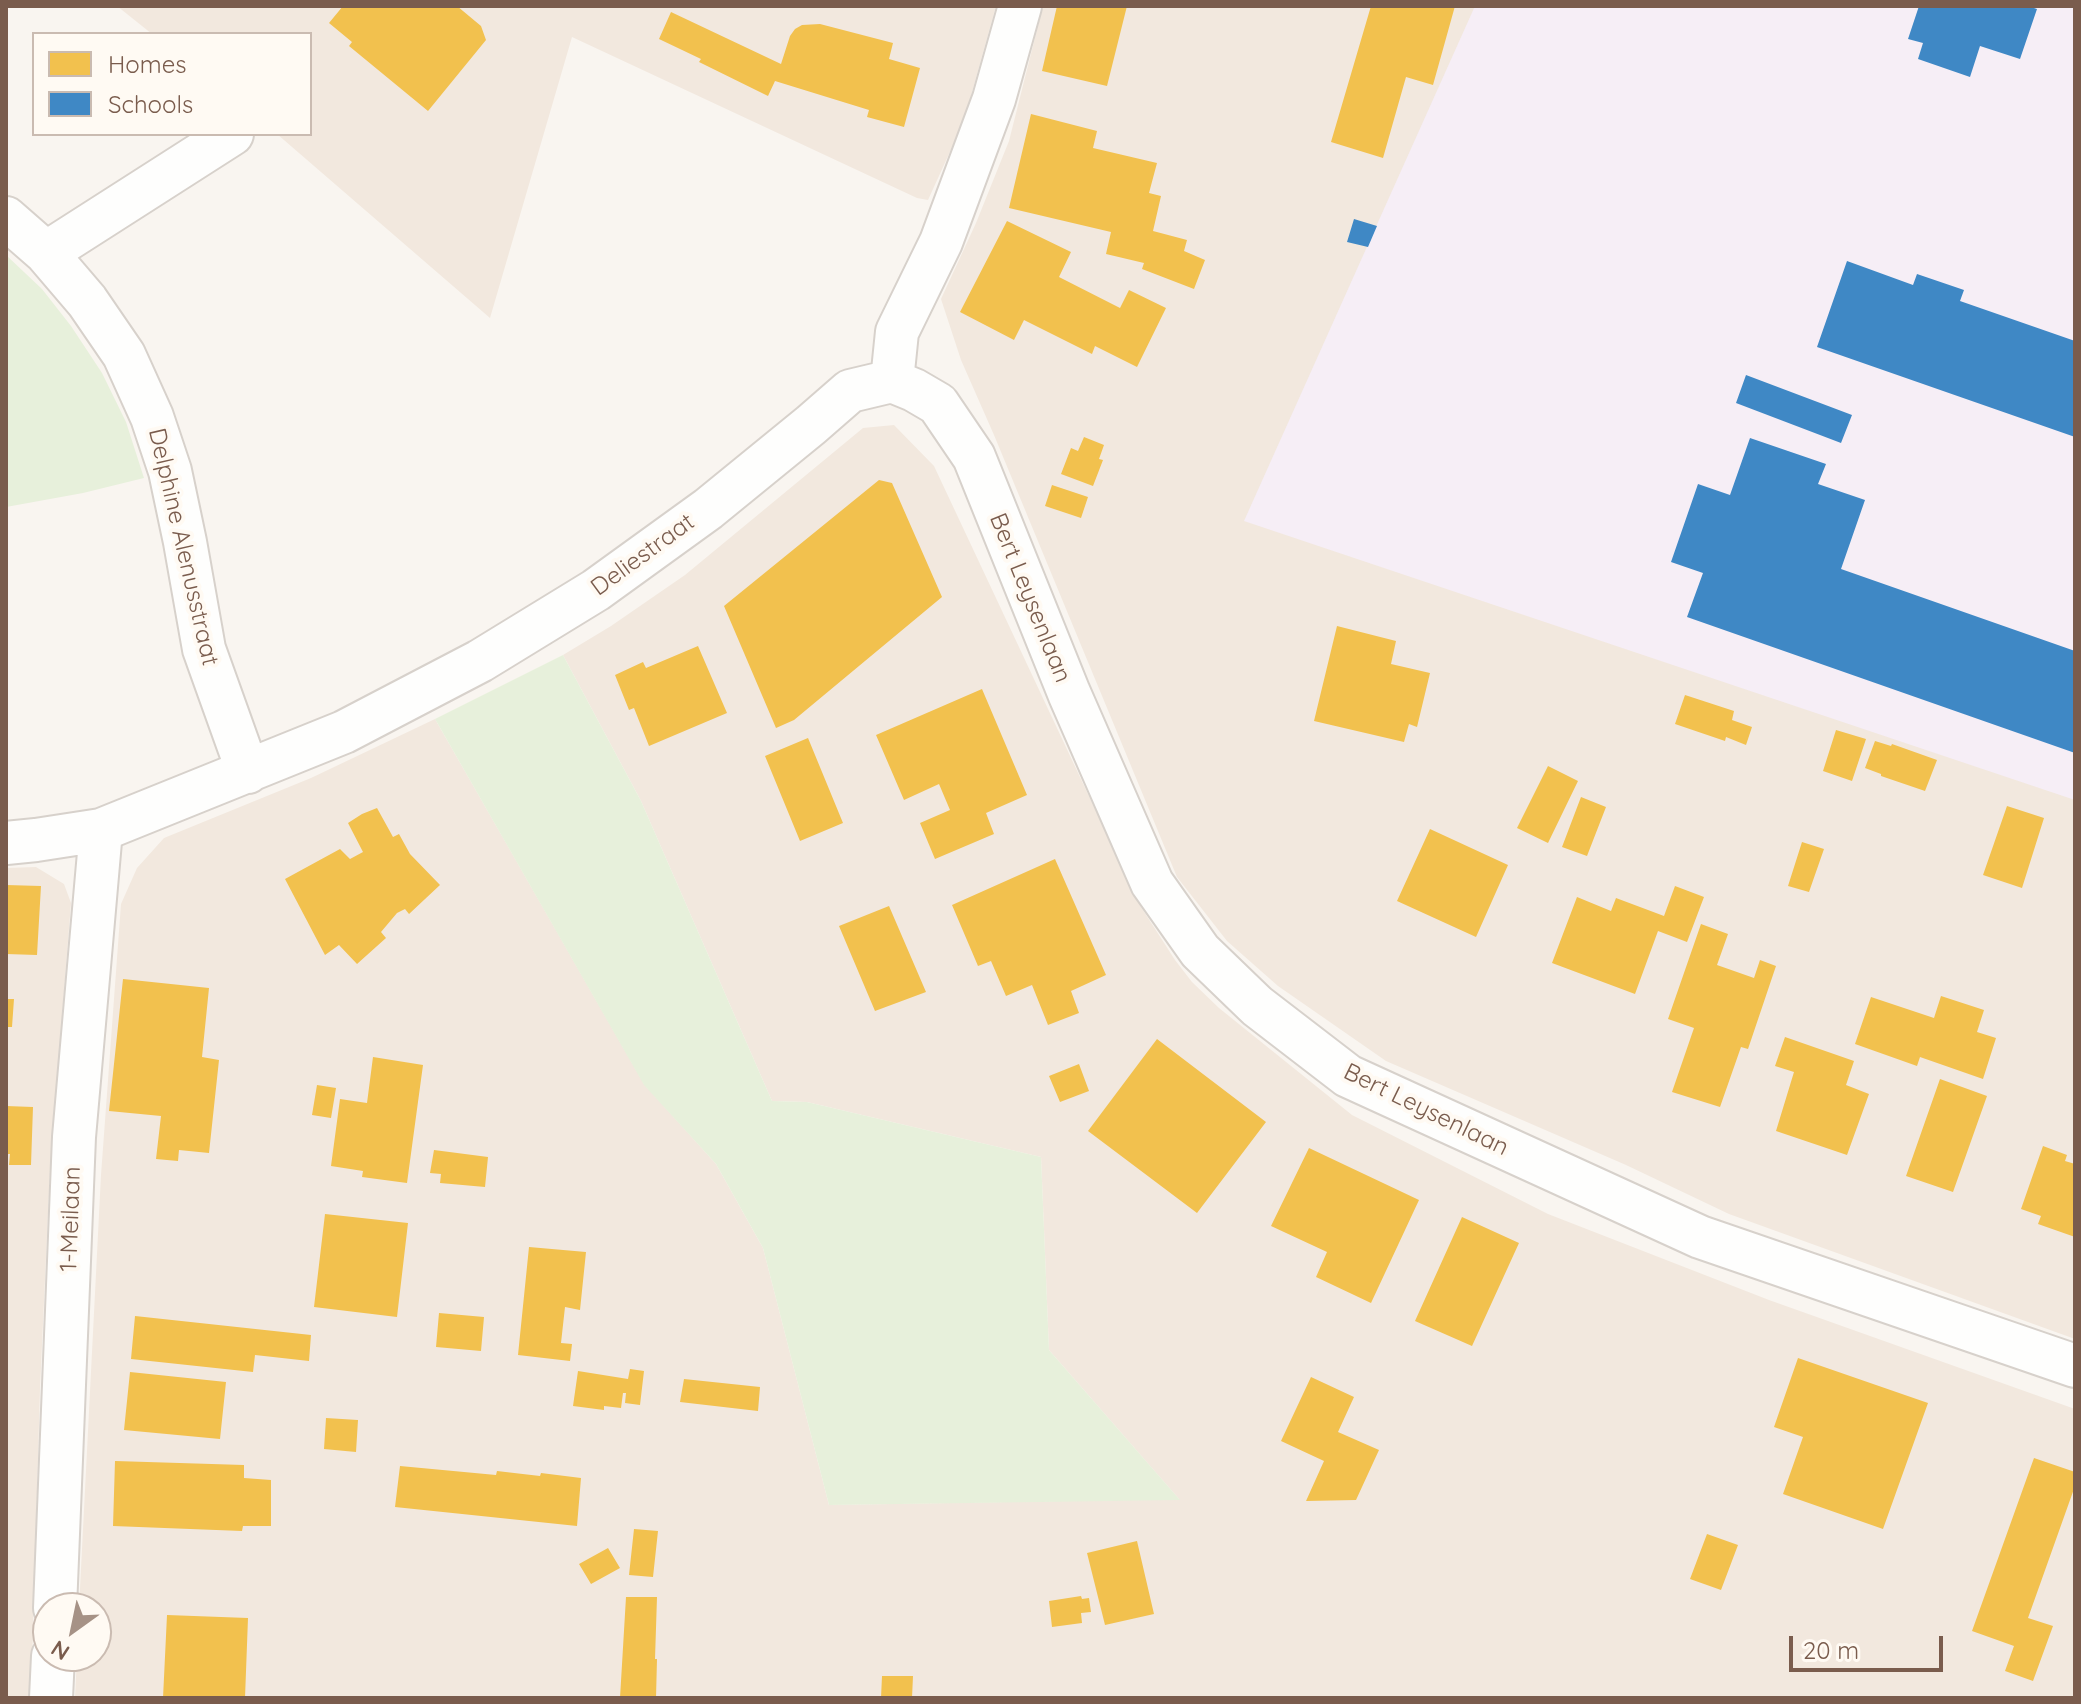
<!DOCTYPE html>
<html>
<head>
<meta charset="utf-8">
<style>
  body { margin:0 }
  #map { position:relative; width:2081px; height:1704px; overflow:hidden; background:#f9f5f0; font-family:Quicksand,sans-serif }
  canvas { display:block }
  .frame { position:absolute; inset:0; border:8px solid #7a5c4d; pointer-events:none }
  .legend { position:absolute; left:32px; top:32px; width:280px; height:104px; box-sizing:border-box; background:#fffaf3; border:2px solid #cabbb1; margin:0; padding:10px 14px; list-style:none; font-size:24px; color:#7a5c4d }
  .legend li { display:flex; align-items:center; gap:16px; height:40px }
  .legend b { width:40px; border:2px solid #cabbb1 }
  .north { position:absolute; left:32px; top:1592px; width:80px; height:80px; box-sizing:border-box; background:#fffaf3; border:2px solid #cabbb1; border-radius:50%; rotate:213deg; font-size:22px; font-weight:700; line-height:32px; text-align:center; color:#7a5c4d }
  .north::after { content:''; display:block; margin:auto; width:28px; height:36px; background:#a69286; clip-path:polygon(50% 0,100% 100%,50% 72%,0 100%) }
  .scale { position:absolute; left:1789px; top:1636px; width:154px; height:36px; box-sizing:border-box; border:4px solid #7a5c4d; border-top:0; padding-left:10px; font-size:24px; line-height:28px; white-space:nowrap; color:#7a5c4d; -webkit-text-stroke:6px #fffaf3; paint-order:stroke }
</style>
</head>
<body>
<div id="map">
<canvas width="2081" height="1704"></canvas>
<div class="frame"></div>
<ul class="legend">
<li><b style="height:22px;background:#f2c14e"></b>Homes</li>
<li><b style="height:22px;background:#3f88c5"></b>Schools</li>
</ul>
<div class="north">N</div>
<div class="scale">20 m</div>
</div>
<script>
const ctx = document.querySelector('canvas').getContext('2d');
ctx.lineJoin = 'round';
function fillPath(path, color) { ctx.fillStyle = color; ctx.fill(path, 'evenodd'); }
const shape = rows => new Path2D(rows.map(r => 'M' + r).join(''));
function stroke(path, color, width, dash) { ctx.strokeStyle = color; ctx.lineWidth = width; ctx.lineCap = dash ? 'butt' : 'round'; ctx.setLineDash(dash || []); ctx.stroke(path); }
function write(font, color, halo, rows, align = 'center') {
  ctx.font = font + ' Quicksand,sans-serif'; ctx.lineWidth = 8; ctx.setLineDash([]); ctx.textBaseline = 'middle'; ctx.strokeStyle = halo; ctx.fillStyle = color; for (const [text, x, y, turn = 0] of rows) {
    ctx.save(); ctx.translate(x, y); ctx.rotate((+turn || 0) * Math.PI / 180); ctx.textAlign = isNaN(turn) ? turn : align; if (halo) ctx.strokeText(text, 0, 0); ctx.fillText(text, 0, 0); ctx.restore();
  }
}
fillPath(shape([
  [117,6,996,6,964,121,928,200,917,198,572,37,490,318,277,134,310,134,310,34,152,34],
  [1043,6,2075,6,2075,1339,1729,1214,1626,1165,1386,1061,1278,986,1227,941,1177,877,994,435,961,360,941,299,976,223,1009,141],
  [894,425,934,466,1141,907,1175,960,1192,982,1219,1008,1352,1115,1548,1214,1769,1300,2075,1409,2075,1698,75,1698,77,1656,96,1656,96,1608,79,1608,101,1175,121,904,137,868,164,838,311,778,435,719,644,1084,716,1164,763,1248,829,1505,1179,1499,1049,1350,1041,1157,807,1102,772,1101,641,801,563,655,611,626,685,575,863,428],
  [36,867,64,884,71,903,50,1169,40,1389,31,1698,6,1698,6,868]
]), '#f2e8de');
fillPath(shape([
  [1475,6,2075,6,2075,800,1244,521]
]), '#f6eef6');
fillPath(shape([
  [6,255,42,289,71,326,102,373,126,422,144,478,83,493,6,507],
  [563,655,641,801,772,1101,807,1102,1041,1157,1049,1350,1180,1500,829,1505,763,1248,716,1164,644,1085,435,719]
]), '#e7f0db');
fillPath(shape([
  [343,6,457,6,481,26,486,40,428,111,349,46,352,42,329,23],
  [1057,6,1127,6,1107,86,1042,71],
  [1371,6,1455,6,1433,85,1406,77,1383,158,1331,142],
  [671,12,781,64,790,36,795,29,802,25,820,24,893,43,889,59,920,68,904,127,867,117,869,110,775,81,768,96,699,62,701,59,659,39],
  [1031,114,1097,131,1093,148,1157,163,1149,193,1161,196,1153,231,1187,240,1184,251,1205,260,1194,289,1142,269,1144,263,1106,254,1111,232,1009,208],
  [1007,221,1071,252,1059,277,1120,308,1129,290,1166,308,1137,367,1095,346,1092,354,1024,320,1014,340,960,312],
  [1084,437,1104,445,1099,459,1103,460,1093,486,1061,474,1071,448,1078,451],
  [879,480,892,483,942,597,794,720,776,728,724,606],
  [1052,485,1088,497,1081,518,1045,506],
  [1337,626,1396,641,1391,664,1430,673,1417,727,1409,724,1404,742,1314,721],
  [698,646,727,713,649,746,634,708,629,710,615,675,643,662,646,668],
  [982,689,1027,795,986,813,994,834,935,859,920,823,950,810,939,784,904,800,876,735],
  [1685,695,1734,711,1732,720,1752,727,1746,745,1726,737,1725,741,1675,724],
  [1836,730,1866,739,1852,781,1823,771],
  [808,738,843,823,800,841,765,756],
  [1875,741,1891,746,1892,744,1937,760,1925,791,1881,776,1881,774,1865,768],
  [1548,766,1578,781,1548,843,1517,828],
  [1581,797,1606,807,1587,856,1562,847],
  [2007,806,2044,818,2022,888,1983,875],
  [377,808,393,837,399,834,410,854,440,885,409,914,405,909,397,913,381,932,386,938,357,964,339,945,325,955,285,879,340,849,350,859,363,852,348,823,362,814],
  [1430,829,1508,865,1476,937,1397,901],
  [1802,842,1824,849,1809,892,1788,886],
  [1055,859,1106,975,1071,991,1079,1013,1048,1025,1032,985,1006,996,991,961,978,966,952,905],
  [6,885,41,886,37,955,6,954],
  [1675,886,1704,897,1687,942,1658,931,1635,994,1552,963,1577,897,1611,911,1616,898,1664,916],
  [889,906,926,992,875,1011,839,926],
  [1701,924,1728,934,1717,965,1754,978,1760,960,1776,966,1748,1049,1741,1047,1720,1107,1672,1092,1694,1028,1668,1019],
  [123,979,209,988,202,1057,219,1060,209,1153,179,1150,178,1161,156,1159,161,1116,109,1111],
  [1941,996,1984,1010,1977,1032,1996,1038,1983,1079,1920,1057,1917,1066,1855,1044,1871,997,1934,1018],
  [6,999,14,999,12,1027,6,1027],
  [1785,1037,1854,1061,1846,1085,1869,1094,1847,1155,1776,1131,1794,1072,1775,1066],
  [1157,1039,1266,1122,1197,1213,1088,1131],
  [373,1057,423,1065,407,1183,362,1177,363,1171,331,1166,340,1099,367,1103],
  [1079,1064,1089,1091,1060,1102,1049,1076],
  [1940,1079,1987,1096,1953,1192,1906,1176],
  [317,1085,336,1088,331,1118,312,1115],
  [6,1106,33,1107,31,1165,9,1165,10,1154,6,1154],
  [2043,1146,2067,1155,2065,1161,2075,1164,2075,1237,2038,1224,2041,1216,2021,1209],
  [1309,1148,1419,1200,1371,1303,1316,1277,1327,1252,1271,1226],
  [434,1150,488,1157,485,1187,440,1183,441,1174,430,1173],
  [325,1214,408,1223,397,1317,314,1307],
  [1462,1217,1519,1243,1472,1346,1415,1321],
  [529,1247,586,1252,580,1310,565,1307,561,1343,572,1344,570,1361,518,1355],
  [439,1313,484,1317,481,1351,436,1347],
  [135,1316,311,1335,309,1361,255,1355,253,1372,131,1359],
  [1798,1358,1928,1403,1883,1529,1783,1494,1803,1437,1774,1427],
  [630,1369,644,1371,640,1405,625,1403,626,1393,623,1393,621,1408,604,1406,604,1410,573,1406,578,1371,628,1379],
  [130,1372,226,1382,220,1439,124,1430],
  [1311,1377,1354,1397,1338,1432,1379,1450,1356,1500,1306,1501,1324,1461,1281,1441],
  [684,1379,760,1387,758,1411,680,1402],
  [326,1418,358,1420,356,1452,324,1449],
  [2034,1458,2075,1472,2075,1486,2028,1618,2053,1626,2033,1681,2005,1671,2014,1646,1972,1631],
  [115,1461,244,1465,244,1478,271,1480,271,1526,243,1526,242,1531,113,1526],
  [400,1466,496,1475,497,1471,540,1476,541,1473,581,1478,577,1526,395,1507],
  [634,1529,658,1531,653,1577,629,1575],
  [1707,1534,1738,1545,1721,1590,1690,1579],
  [1137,1541,1154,1614,1105,1625,1087,1553],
  [608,1548,620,1568,591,1584,579,1564],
  [1081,1596,1082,1599,1089,1598,1091,1612,1081,1613,1082,1623,1052,1627,1049,1601],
  [626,1597,657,1597,655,1659,657,1659,656,1698,620,1698],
  [167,1615,248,1618,245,1698,163,1698],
  [882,1676,913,1676,912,1698,881,1698]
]), '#f2c14e');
fillPath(shape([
  [1919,6,2028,6,2037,9,2020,59,1980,46,1970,77,1918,59,1923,43,1908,39],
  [1354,219,1377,226,1368,247,1347,242],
  [1847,261,1913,285,1917,274,1964,290,1960,301,2075,341,2075,437,1817,347],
  [1746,375,1852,415,1841,443,1736,403],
  [1750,438,1826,464,1818,484,1865,500,1841,569,2075,651,2075,753,1687,617,1703,573,1671,562,1698,484,1730,495]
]), '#3f88c5');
const minor = shape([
  [6,218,46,253,87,301,124,355,152,417,170,471,185,542,204,649,248,772],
  [46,253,232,134],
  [892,381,914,390,938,404,974,457,1069,693,1152,883,1200,951,1257,1006,1348,1076,1700,1237,2075,1366],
  [892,381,897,332,941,242,994,99,1020,6],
  [6,843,36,840,101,830,344,732,480,661,596,590,708,509,811,425,850,391,892,381],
  [55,1608,74,1137,101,830],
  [51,1698,53,1656]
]);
stroke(minor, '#d7d1cb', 46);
stroke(minor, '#fefefd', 42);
write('24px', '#7a5c4d', '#fffaf3', [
  ["Delphine Alenusstraat",183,547,77],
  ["Deliestraat",643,555,-36],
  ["Bert Leysenlaan",1030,598,68],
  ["Bert Leysenlaan",1426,1110,26],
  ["1-Meilaan",71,1219,-88]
]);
</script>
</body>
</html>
